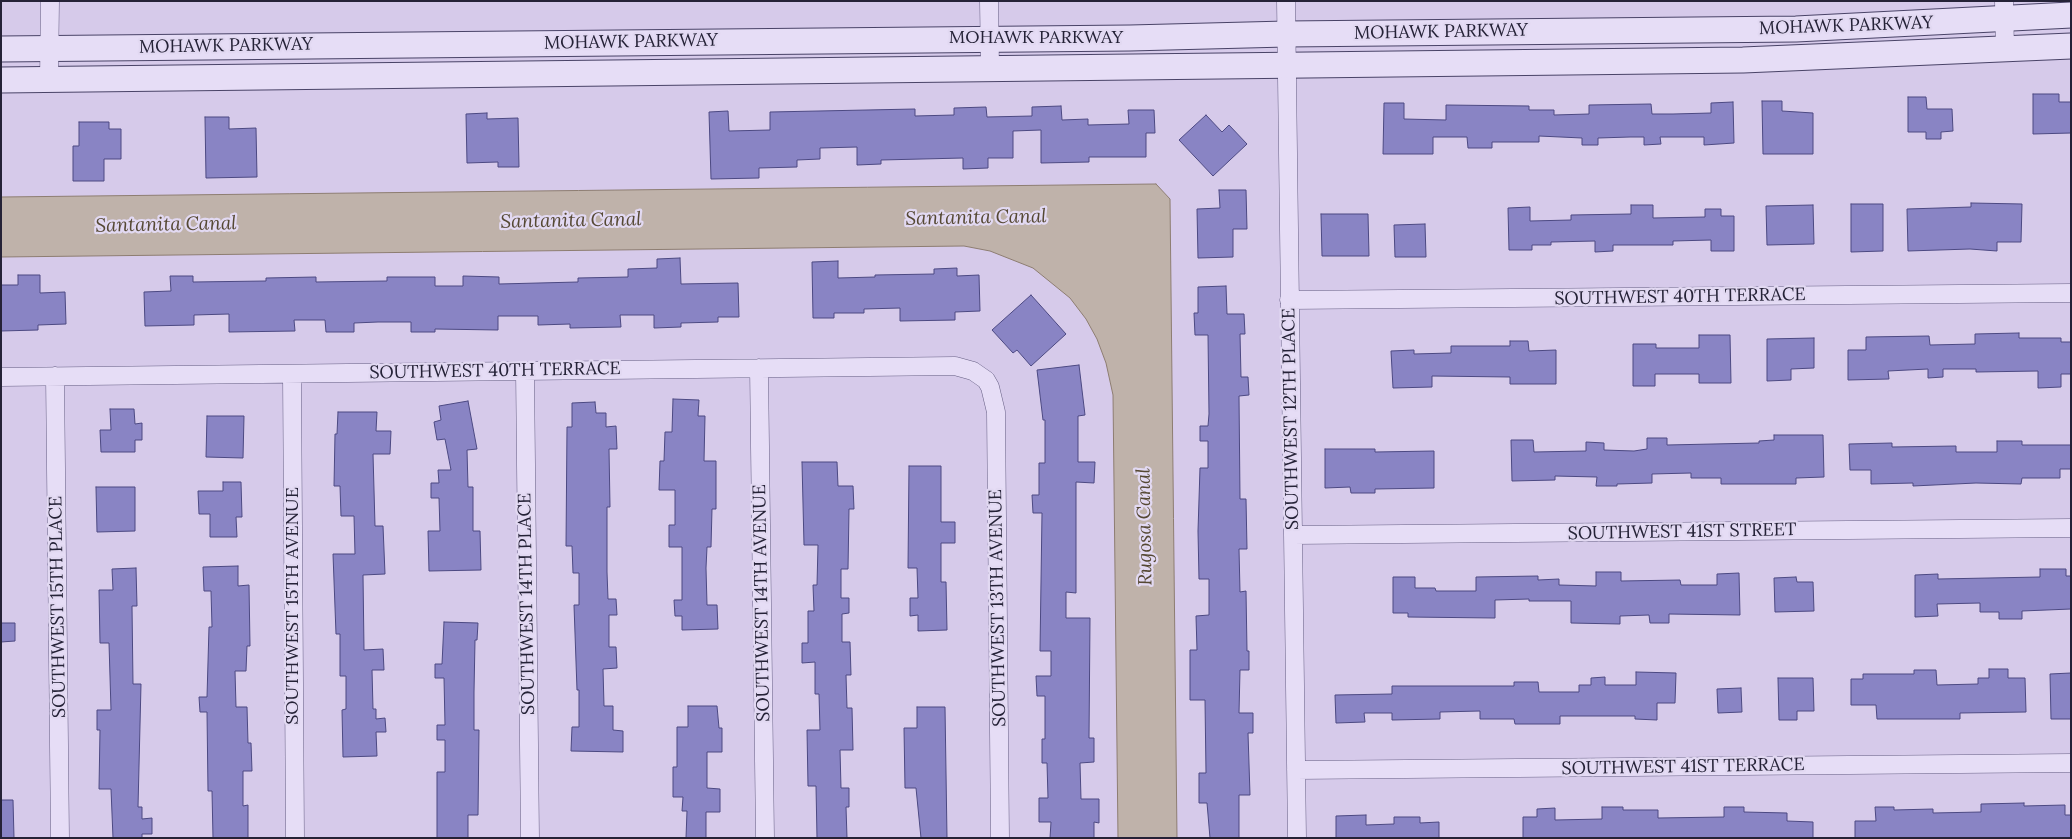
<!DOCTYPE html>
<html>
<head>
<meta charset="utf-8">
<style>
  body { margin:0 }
  #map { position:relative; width:2072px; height:839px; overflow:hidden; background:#d6caea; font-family:Lora,serif }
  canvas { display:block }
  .frame { position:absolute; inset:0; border:2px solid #252237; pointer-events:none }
</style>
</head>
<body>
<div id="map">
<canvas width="2072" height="839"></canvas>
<div class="frame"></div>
</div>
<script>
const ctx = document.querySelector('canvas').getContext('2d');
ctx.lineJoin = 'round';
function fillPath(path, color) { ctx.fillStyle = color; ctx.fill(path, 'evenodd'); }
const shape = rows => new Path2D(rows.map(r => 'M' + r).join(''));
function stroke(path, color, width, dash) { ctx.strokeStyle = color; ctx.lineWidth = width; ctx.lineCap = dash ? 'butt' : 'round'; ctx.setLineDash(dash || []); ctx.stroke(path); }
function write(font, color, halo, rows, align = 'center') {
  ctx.font = font + ' Lora,serif'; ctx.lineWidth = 4.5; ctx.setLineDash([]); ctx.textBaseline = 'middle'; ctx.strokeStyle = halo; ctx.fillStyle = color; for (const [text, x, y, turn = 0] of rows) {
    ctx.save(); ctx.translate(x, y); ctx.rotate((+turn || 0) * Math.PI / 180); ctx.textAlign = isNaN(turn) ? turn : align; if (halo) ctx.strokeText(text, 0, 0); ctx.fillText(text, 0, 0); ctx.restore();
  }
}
const water = shape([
  [1156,184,1170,199,1177,838,1118,838,1113,395,1106,363,1097,339,1086,319,1070,298,1033,268,990,251,964,246,1,257,1,197,1156,184]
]);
fillPath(water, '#bfb2aa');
stroke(water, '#8d7d71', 1);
const building = shape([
  [2033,94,2059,94,2059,102,2071,102,2071,133,2033,134,2033,94],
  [1908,97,1926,97,1927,109,1952,109,1953,131,1941,132,1941,139,1926,139,1926,132,1908,132,1908,97],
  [1762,101,1782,101,1782,111,1813,113,1813,154,1763,154,1762,101],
  [1733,102,1734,143,1704,145,1704,137,1660,137,1661,144,1644,145,1644,137,1630,137,1598,138,1598,145,1582,145,1582,138,1539,136,1539,142,1492,142,1492,148,1468,148,1467,137,1433,137,1433,154,1383,154,1384,103,1404,103,1404,119,1446,120,1446,105,1529,106,1529,110,1554,110,1554,115,1589,114,1589,105,1651,104,1652,114,1673,114,1711,113,1711,103,1733,102],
  [1061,106,1062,120,1088,119,1088,125,1129,124,1128,110,1154,110,1155,133,1146,133,1146,157,1089,157,1089,162,1041,163,1041,130,1013,131,1013,158,988,158,988,168,963,169,963,158,881,160,881,164,857,165,857,147,820,148,820,159,797,160,797,167,759,168,759,178,711,179,709,112,728,111,729,131,770,130,770,112,915,109,915,116,954,115,954,108,986,107,987,117,1032,116,1032,107,1061,106],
  [487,113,487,119,518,118,519,167,498,167,498,162,467,163,466,114,487,113],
  [1206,115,1222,132,1229,125,1247,144,1213,176,1179,140,1206,115],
  [205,117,229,117,229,129,256,128,257,177,206,178,205,117],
  [79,122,109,122,109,129,121,129,121,159,104,159,104,181,73,181,73,146,79,146,79,122],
  [1219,190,1246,190,1247,229,1233,229,1233,257,1198,258,1197,209,1220,208,1219,190],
  [1971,203,2022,204,2021,242,1997,242,1997,251,1970,249,1908,251,1907,209,1971,207,1971,203],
  [1851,204,1883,204,1883,251,1851,252,1851,204],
  [1631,205,1653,205,1653,218,1705,217,1705,209,1721,209,1721,216,1734,216,1734,251,1711,251,1711,240,1673,241,1673,245,1613,245,1613,251,1595,252,1595,241,1551,242,1551,245,1532,245,1532,250,1509,250,1508,208,1530,207,1530,221,1571,220,1571,215,1631,214,1631,205],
  [1813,205,1814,244,1767,245,1766,206,1813,205],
  [1321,214,1368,214,1369,256,1322,256,1321,214],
  [1425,224,1426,257,1395,257,1394,225,1425,224],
  [680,258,681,284,738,283,739,317,718,317,718,322,681,323,681,327,654,328,654,315,620,315,621,327,570,328,570,324,538,325,538,316,498,316,498,330,435,329,435,332,411,332,411,322,378,322,354,323,354,332,326,332,325,320,294,320,295,331,229,332,229,314,194,315,194,325,145,326,144,292,171,291,170,276,193,276,193,282,266,281,266,278,316,277,316,282,387,281,387,277,435,277,435,286,463,286,463,276,499,277,499,284,578,282,578,278,628,277,628,269,657,268,657,259,680,258],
  [838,261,838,278,875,277,875,275,934,274,934,269,957,268,957,276,979,275,980,311,955,312,955,320,900,321,900,308,864,309,864,313,834,313,834,318,813,318,812,262,838,261],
  [18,275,40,275,40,293,65,292,66,324,38,325,38,330,1,331,1,285,18,285,18,275],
  [1226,286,1227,314,1244,314,1245,334,1240,334,1241,377,1248,377,1249,395,1239,396,1240,499,1246,499,1247,549,1239,549,1240,592,1246,591,1247,651,1249,651,1249,670,1240,670,1239,713,1253,713,1253,733,1248,733,1250,795,1239,795,1239,838,1210,838,1207,803,1199,803,1199,773,1206,773,1205,700,1190,700,1190,650,1197,650,1196,616,1209,615,1209,579,1199,579,1198,531,1200,468,1208,468,1208,441,1200,441,1200,426,1208,426,1209,414,1208,335,1195,335,1194,313,1198,313,1198,287,1226,286],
  [1031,295,1066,334,1031,366,1017,350,1013,353,992,330,1031,295],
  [2019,333,2019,338,2061,338,2061,342,2071,342,2071,374,2061,374,2061,387,2038,388,2038,371,1976,372,1976,369,1943,369,1943,377,1928,378,1928,369,1888,371,1889,379,1848,380,1848,350,1866,350,1866,337,1929,336,1930,345,1975,344,1975,334,2019,333],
  [1699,335,1730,335,1731,383,1699,383,1699,374,1655,374,1655,386,1633,386,1633,344,1656,344,1656,348,1699,348,1699,335],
  [1814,338,1814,368,1791,369,1791,380,1767,381,1767,339,1814,338],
  [1510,341,1528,341,1529,351,1556,350,1556,384,1510,384,1510,377,1432,376,1432,387,1393,388,1391,351,1414,350,1414,354,1451,353,1451,346,1510,346,1510,341],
  [1079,365,1085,415,1078,416,1078,462,1095,462,1094,483,1076,482,1076,593,1066,592,1066,618,1090,618,1089,738,1094,738,1094,762,1080,763,1081,799,1099,799,1099,823,1094,822,1094,838,1050,838,1051,822,1039,822,1039,798,1048,798,1047,763,1042,763,1042,739,1045,739,1045,696,1037,696,1036,676,1051,676,1051,651,1040,651,1042,513,1033,513,1032,495,1039,495,1039,463,1045,463,1045,420,1043,420,1037,370,1079,365],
  [673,399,699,400,698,416,705,416,704,461,716,461,716,509,712,509,711,547,707,547,706,568,707,605,717,605,718,629,682,630,682,616,675,616,674,600,682,600,682,547,669,547,669,525,675,525,675,490,659,490,660,461,664,461,665,432,672,432,673,399],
  [468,401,477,449,467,450,468,487,473,487,473,531,480,531,481,570,429,571,428,531,440,531,439,498,431,498,431,483,439,483,438,470,451,470,445,439,437,440,434,422,441,420,439,406,468,401],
  [595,402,596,413,606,413,606,427,616,426,617,449,609,449,610,507,607,507,607,572,608,599,616,599,617,615,609,615,609,647,616,647,617,668,603,669,604,706,613,706,613,730,623,731,623,752,571,751,572,727,579,727,579,690,577,690,574,605,579,605,579,573,573,573,572,546,566,546,567,427,572,427,572,403,595,402],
  [110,409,134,409,135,424,142,423,142,440,135,440,135,452,101,452,100,430,111,430,110,409],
  [338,412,377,412,376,431,391,431,390,454,373,454,375,526,383,526,385,574,363,575,364,650,383,649,384,670,372,670,373,709,376,709,376,719,385,718,386,732,376,732,377,756,343,757,342,710,346,709,346,676,340,676,340,634,336,634,333,554,355,554,354,516,341,516,340,486,334,486,335,434,337,434,338,412],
  [207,416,244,416,243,458,206,457,207,416],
  [1774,435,1823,435,1824,477,1796,478,1796,484,1721,484,1721,478,1691,478,1691,473,1652,474,1652,483,1617,484,1617,486,1596,486,1597,477,1555,476,1555,480,1512,481,1511,440,1533,440,1534,452,1586,451,1586,442,1604,443,1604,450,1634,451,1647,449,1647,438,1667,438,1667,445,1759,443,1759,441,1774,440,1774,435],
  [1997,441,2022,441,2022,445,2071,445,2071,469,2060,469,2060,478,2022,478,2021,484,1976,483,1913,486,1913,483,1871,484,1871,470,1850,470,1849,444,1892,443,1892,447,1956,446,1956,452,1997,452,1997,441],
  [1325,449,1375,449,1375,452,1434,451,1434,488,1375,489,1375,493,1351,493,1350,487,1325,488,1325,449],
  [802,462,837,462,838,486,853,486,854,509,849,509,848,569,841,569,841,598,849,598,849,613,842,614,842,642,850,642,851,675,846,675,847,708,852,708,853,750,840,750,841,788,849,788,849,807,846,807,847,838,817,838,816,786,808,786,807,730,820,730,819,694,815,694,815,662,802,663,802,643,808,643,808,611,814,611,813,585,817,585,818,545,804,545,802,462],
  [909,466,941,466,941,522,955,522,955,543,941,543,941,582,946,582,947,630,918,631,918,615,910,616,910,598,918,598,917,568,908,568,909,466],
  [223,482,241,482,242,517,236,517,237,537,210,537,210,514,199,514,198,491,223,491,223,482],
  [96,487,135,487,135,531,97,532,96,487],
  [238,566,238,586,249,585,250,646,247,646,246,671,235,671,236,707,247,707,248,743,251,743,252,771,243,771,243,806,248,805,248,838,213,838,212,791,208,791,207,712,200,712,199,697,207,697,209,627,212,627,211,591,204,591,203,567,238,566],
  [136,568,137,606,132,606,133,684,141,684,138,807,142,807,142,819,152,818,152,834,142,834,142,838,113,838,111,789,99,789,100,730,97,730,97,710,111,710,109,643,100,643,99,590,113,590,112,569,136,568],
  [2040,569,2066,569,2066,576,2071,576,2071,609,2022,611,2022,619,1999,619,1999,612,1980,612,1980,603,1937,604,1938,616,1915,617,1915,575,1938,574,1938,579,2040,577,2040,569],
  [1596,572,1621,572,1621,581,1680,580,1681,585,1717,585,1717,574,1739,573,1740,615,1669,614,1669,623,1650,623,1649,615,1620,616,1620,624,1571,623,1571,601,1529,601,1529,599,1495,600,1495,618,1408,617,1408,613,1393,613,1393,577,1415,577,1415,588,1435,588,1436,591,1476,591,1476,577,1538,576,1538,580,1559,579,1559,585,1596,586,1596,572],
  [1796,577,1797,582,1813,582,1814,611,1775,612,1774,578,1796,577],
  [444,622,478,623,477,640,475,640,474,692,474,730,479,730,478,815,468,815,468,838,437,838,437,772,445,772,445,740,437,740,437,725,445,725,444,678,435,678,435,664,442,664,444,622],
  [1,623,15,623,15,641,1,642,1,623],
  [1989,669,2008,669,2008,678,2025,678,2026,712,1960,713,1960,719,1877,719,1876,705,1851,705,1851,679,1863,679,1863,674,1914,674,1914,670,1936,670,1937,685,1978,684,1978,678,1989,678,1989,669],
  [1636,672,1676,673,1675,703,1657,703,1657,720,1635,719,1635,716,1560,716,1560,724,1515,724,1514,719,1480,719,1480,711,1440,712,1440,719,1392,720,1392,713,1364,713,1365,722,1336,723,1335,695,1392,694,1392,686,1514,686,1514,682,1538,682,1539,692,1579,692,1579,685,1591,685,1591,678,1605,677,1605,685,1636,685,1636,672],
  [2071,673,2071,719,2051,719,2050,674,2071,673],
  [1778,678,1813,678,1814,711,1797,711,1797,720,1779,720,1778,678],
  [1741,688,1742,712,1718,713,1717,689,1741,688],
  [688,706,717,706,719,728,722,728,722,752,707,752,707,788,720,789,720,812,706,812,706,838,686,838,687,811,682,811,683,797,673,797,673,767,677,767,677,727,688,727,688,706],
  [917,707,945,707,947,838,921,838,916,788,905,788,904,728,917,728,917,707],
  [1,800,13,800,14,838,1,838,1,800],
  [2024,803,2024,806,2065,805,2065,815,2071,815,2071,838,1855,838,1855,821,1876,821,1875,807,1894,807,1894,810,1933,809,1933,813,1981,812,1981,804,2024,803],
  [1602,807,1623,807,1623,810,1658,810,1658,818,1724,817,1724,807,1744,807,1744,812,1787,813,1787,821,1813,822,1813,838,1523,838,1523,817,1537,817,1537,809,1555,808,1555,820,1602,819,1602,807],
  [1366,815,1366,825,1394,824,1394,817,1420,817,1420,823,1439,822,1439,838,1336,838,1336,816,1366,815]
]);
fillPath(building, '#8984c4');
stroke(building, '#4c4982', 1);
const street = shape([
  [989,1,990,68],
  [1286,1,1297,838],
  [2004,1,2005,49],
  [49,79,50,1],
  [1289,300,2071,293],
  [759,368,765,838],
  [525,371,530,838],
  [292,374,295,838],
  [55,376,60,838],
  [1,377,955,366,973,371,986,380,990,387,996,412,1000,838],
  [1293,535,2071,528],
  [1296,770,2071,763]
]);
const secondary = shape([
  [1,49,1130,38,1286,34,1796,29,2071,15],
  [1,80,1743,60,2071,46]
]);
stroke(street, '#676085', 19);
stroke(secondary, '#494367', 27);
stroke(street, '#e6ddf6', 18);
stroke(secondary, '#e6ddf6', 25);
write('18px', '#252237', '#e2d9f2', [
  ["MOHAWK PARKWAY",1846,26,-2],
  ["MOHAWK PARKWAY",1441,32,-1],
  ["MOHAWK PARKWAY",1036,38],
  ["MOHAWK PARKWAY",631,42,-1],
  ["MOHAWK PARKWAY",226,46,-1],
  ["SOUTHWEST 40TH TERRACE",1680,297,-1],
  ["SOUTHWEST 40TH TERRACE",495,371,-1],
  ["SOUTHWEST 12TH PLACE",1291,419,-91],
  ["SOUTHWEST 41ST STREET",1682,532,-1],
  ["SOUTHWEST 14TH AVENUE",762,603,-91],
  ["SOUTHWEST 14TH PLACE",527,604,-91],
  ["SOUTHWEST 15TH AVENUE",293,606,-90],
  ["SOUTHWEST 15TH PLACE",58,607,-91],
  ["SOUTHWEST 13TH AVENUE",998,608,-91],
  ["SOUTHWEST 41ST TERRACE",1683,767,-1]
]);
write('italic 19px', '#554833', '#e2d9f2', [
  ["Santanita Canal",976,218,-1],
  ["Santanita Canal",571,221,-1],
  ["Santanita Canal",166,225,-1],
  ["Rugosa Canal",1145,527,-91]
]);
</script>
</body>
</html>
